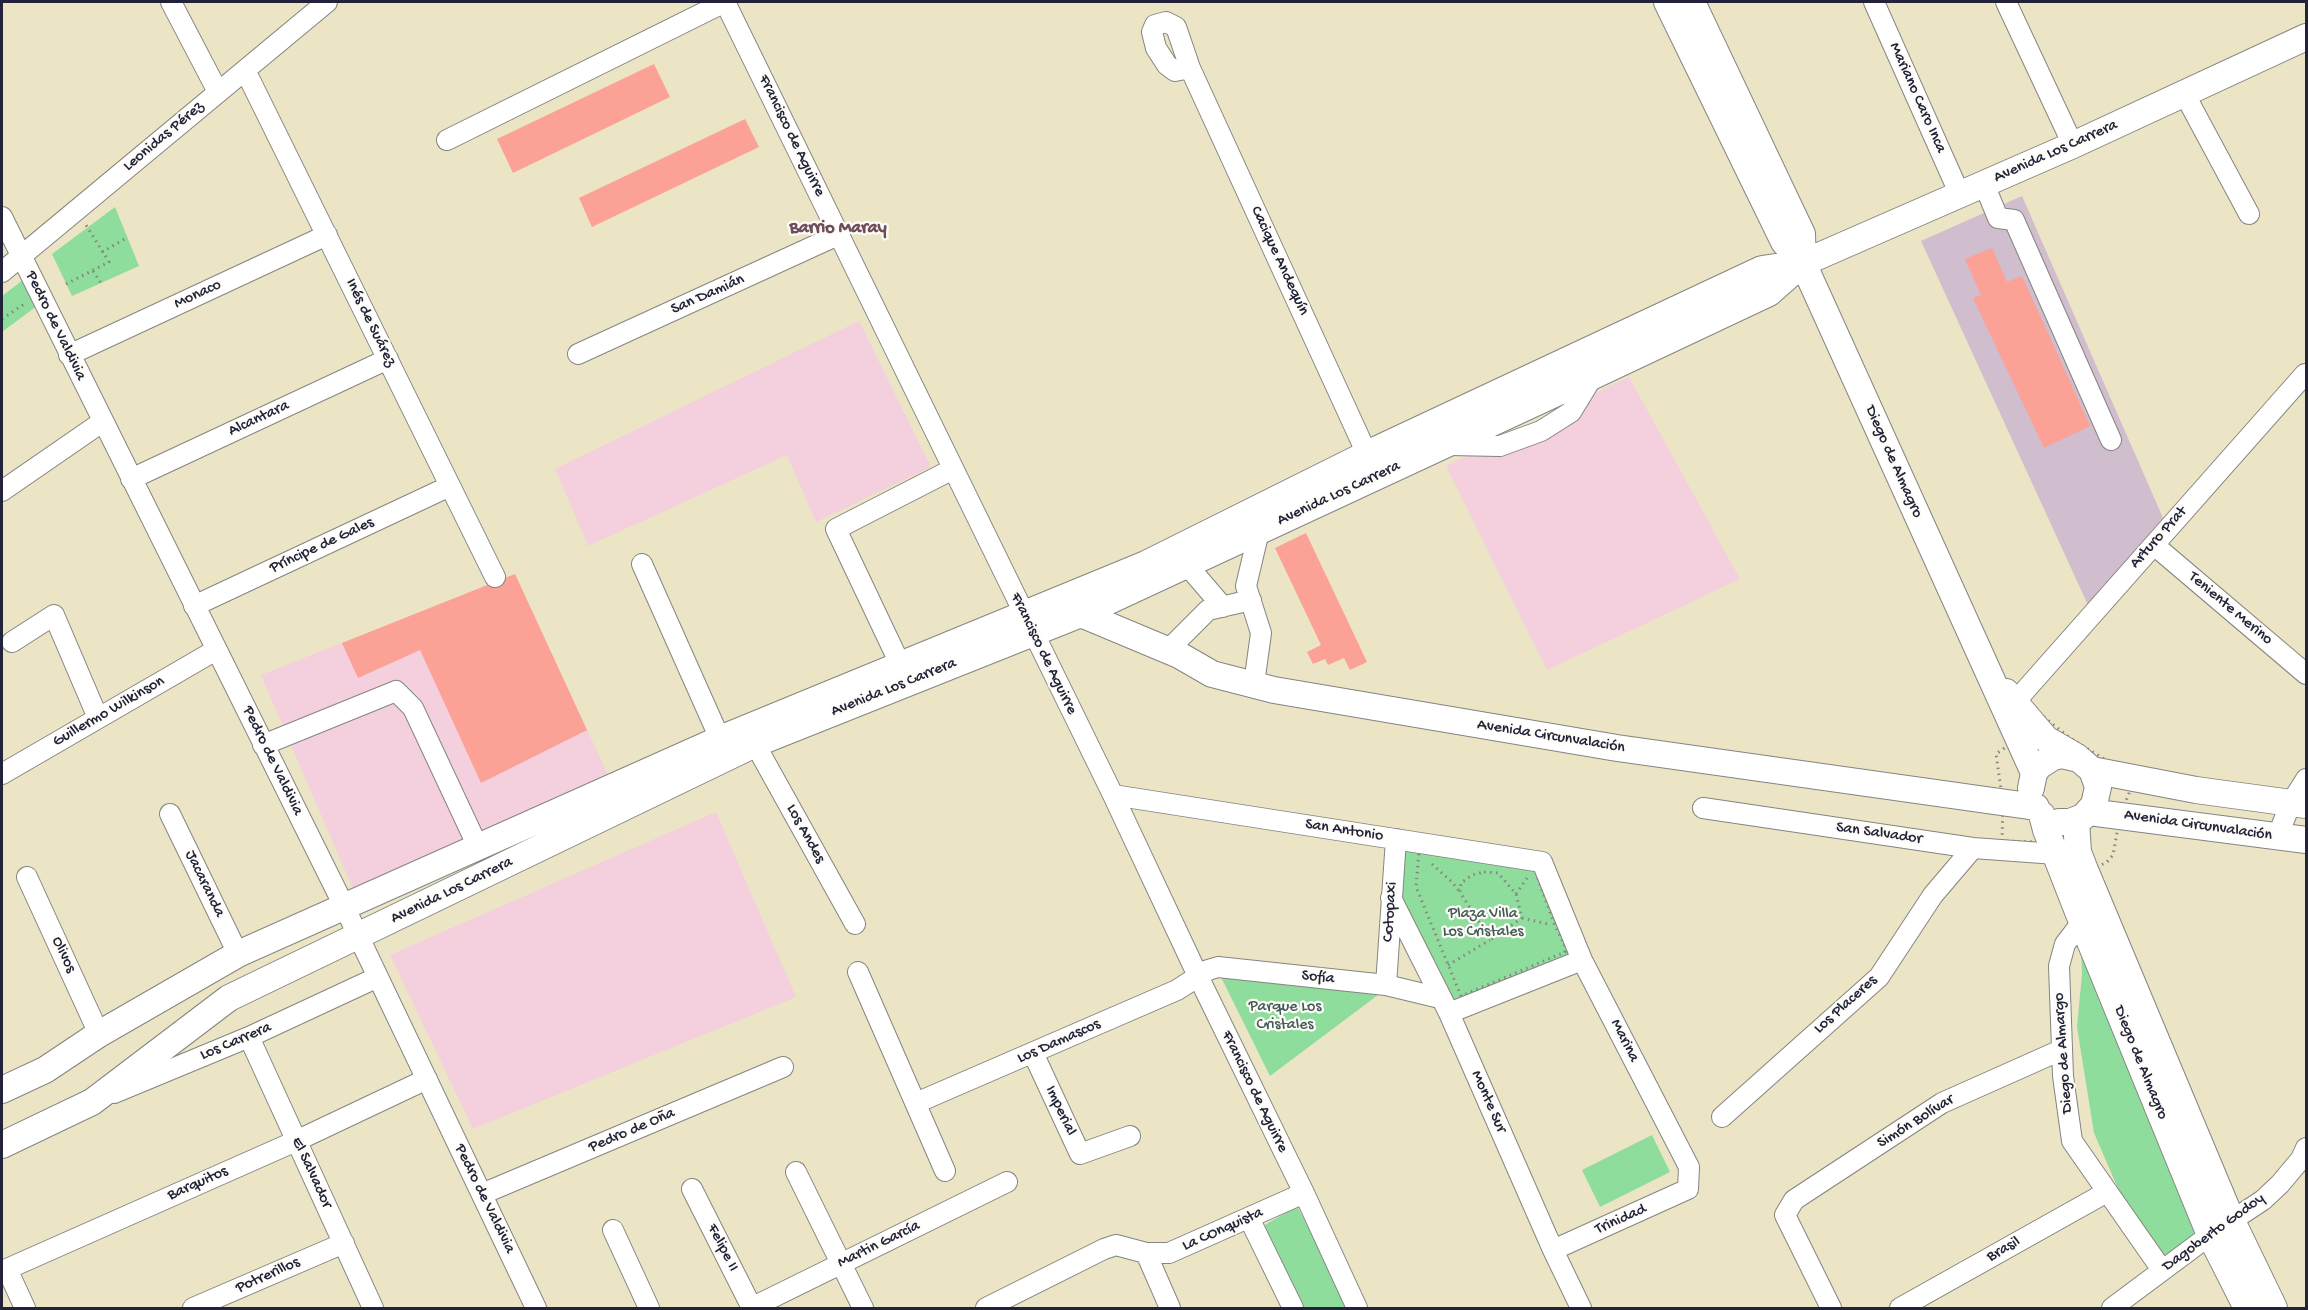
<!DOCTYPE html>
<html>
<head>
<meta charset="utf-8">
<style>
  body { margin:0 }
  #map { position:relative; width:2308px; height:1310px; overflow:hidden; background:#ebe5c5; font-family:"Gochi Hand",sans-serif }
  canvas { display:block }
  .frame { position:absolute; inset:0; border:3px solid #22223b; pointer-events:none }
</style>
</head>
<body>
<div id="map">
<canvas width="2308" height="1310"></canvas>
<div class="frame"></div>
</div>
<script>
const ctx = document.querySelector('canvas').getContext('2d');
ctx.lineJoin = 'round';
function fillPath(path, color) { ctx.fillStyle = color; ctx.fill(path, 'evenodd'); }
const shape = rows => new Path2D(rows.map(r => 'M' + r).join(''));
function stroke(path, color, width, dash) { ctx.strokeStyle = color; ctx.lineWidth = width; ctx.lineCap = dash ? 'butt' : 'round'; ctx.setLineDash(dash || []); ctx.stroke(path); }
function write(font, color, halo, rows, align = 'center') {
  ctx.font = font + ' "Gochi Hand",sans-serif'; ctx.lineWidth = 4.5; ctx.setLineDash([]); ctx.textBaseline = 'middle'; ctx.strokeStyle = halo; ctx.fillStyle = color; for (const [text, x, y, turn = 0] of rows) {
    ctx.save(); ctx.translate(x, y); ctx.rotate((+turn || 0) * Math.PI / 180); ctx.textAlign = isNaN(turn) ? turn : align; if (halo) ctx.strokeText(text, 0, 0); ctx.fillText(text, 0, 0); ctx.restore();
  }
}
fillPath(shape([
  [859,321,931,467,816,522,787,455,588,546,555,469],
  [1629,377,1740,579,1547,670,1446,466],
  [515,574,609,777,353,889,261,675],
  [716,812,796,997,473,1129,390,955]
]), '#f4cfdd');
fillPath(shape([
  [2022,196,2163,518,2088,605,1921,241]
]), '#d0bdcd');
fillPath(shape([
  [115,207,139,266,72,296,52,254],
  [23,280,37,306,2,332,2,296],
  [1402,844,1536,869,1574,955,1455,1005,1395,897],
  [2081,947,2199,1234,2166,1260,2120,1193,2094,1133,2077,1027,2082,974],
  [1218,971,1386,989,1270,1076],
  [1652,1135,1670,1172,1600,1207,1582,1170],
  [1297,1206,1350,1308,1298,1308,1258,1229]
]), '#8edd9d');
fillPath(shape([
  [654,64,670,97,513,173,497,139],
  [745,119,759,147,592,227,579,198],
  [1992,248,2007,282,2022,276,2090,426,2044,448,1973,298,1981,295,1965,259],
  [1306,533,1367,662,1350,670,1344,658,1328,665,1325,659,1313,664,1307,652,1321,645,1275,548],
  [515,574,587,730,481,783,420,650,358,678,342,643]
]), '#fba195');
const minor = shape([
  [171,2,218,92],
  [725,2,1113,795,1198,976,1304,1193,1357,1308],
  [1874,2,1960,195],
  [2006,2,2073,145],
  [1190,68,1175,71,1167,65,1156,48,1152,32,1155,25,1166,22,1176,27,1190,68,1367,454],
  [245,70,495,577],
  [2184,93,2249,214],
  [447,140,725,2],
  [1984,184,1998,218,2014,220,2111,440],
  [2,217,344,906,536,1308],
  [2,272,327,2],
  [578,354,838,235],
  [69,355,327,235],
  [1450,445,1500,446,1541,431,1571,412,1593,376],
  [131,479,388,359],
  [2,491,102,422],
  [2154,545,2306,674],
  [642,564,720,739],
  [1187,565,1223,607],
  [194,606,450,486],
  [12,642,54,615,98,718],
  [1168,650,1208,610,1251,600],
  [900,664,836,529,953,469],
  [1254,684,1261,633,1246,586,1259,531],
  [2014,703,2305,374],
  [755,744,855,924],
  [263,745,396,691,413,708,478,847],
  [2,774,216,650],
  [1113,795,1542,862,1582,960,1689,1167,1688,1189,1553,1250],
  [1703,808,1973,848,2056,854],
  [170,814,238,954],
  [2277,837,2291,803,2306,779],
  [27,877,99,1034],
  [1391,898,1449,1013,1553,1250,1581,1308],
  [2082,922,2065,944,2059,966,2063,1076,2072,1141,2162,1270],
  [858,972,945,1171],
  [1386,985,1396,839],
  [1449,1013,1582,960],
  [249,1037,373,1308],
  [1033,1053,1080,1154,1130,1136],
  [114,1093,249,1037,378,977],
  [916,1103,1177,990,1208,970,1218,967,1386,985,1440,998],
  [1722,1117,1879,977,1933,895,1973,848],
  [796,1172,863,1308],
  [692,1189,752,1308],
  [482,1194,783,1067],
  [1249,1218,1293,1308],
  [613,1230,649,1308],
  [1146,1253,1170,1308],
  [25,1308,7,1269,296,1141,427,1079],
  [193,1308,344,1243],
  [751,1308,1007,1182],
  [986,1308,1104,1249,1116,1245,1146,1253,1169,1253,1304,1193],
  [1831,1308,1785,1215,1794,1200,1942,1103,2061,1050],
  [1900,1308,2107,1192],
  [2112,1308,2210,1235,2263,1200,2280,1184,2301,1159,2306,1148]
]);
const major = shape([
  [1667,2,1784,242,1803,263,2034,773],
  [1692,2,1802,234,1803,263],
  [1081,614,1179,655,1212,674,1274,690,1617,748,2036,807],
  [2006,692,2046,739,2077,757],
  [2031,788,2034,773,2039,766,2053,757,2062,755,2079,759,2092,770,2196,790,2306,805],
  [2089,812,2306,840],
  [2042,815,2046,830,2082,922,2210,1235,2247,1308],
  [2076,821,2078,852,2085,870,2232,1221,2274,1308],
  [2059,822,2070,822,2083,817,2094,805,2098,787,2092,770],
  [2,1090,45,1070,99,1034,238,954,720,739,1146,564,1367,454,1762,269,1803,263,2073,145,2306,37],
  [2,1145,92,1102,229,998,755,744,1081,614,1593,376,1769,293,1803,263]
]);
stroke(minor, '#868480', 22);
stroke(major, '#868480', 28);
stroke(shape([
  [102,252,128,237],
  [93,271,101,283],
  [66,284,109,262,86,225],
  [2,319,24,304],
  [2039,713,2070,738,2135,778,2120,816,2113,855,2106,863,2085,870,2046,865,2039,842,2002,841,2003,803,1996,754,2017,739,2029,719,2039,713],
  [1428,848,1457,852,1536,868,1537,876,1555,926,1564,943,1565,952,1461,996,1416,887,1419,851,1428,848],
  [1432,864,1453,883,1460,892],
  [1484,872,1498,873,1516,894,1522,918,1490,940,1460,892,1461,883,1472,875,1484,872],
  [1516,894,1527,878],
  [1522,918,1548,924],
  [1448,965,1490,940]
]), '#868480', 3, [1.5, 4.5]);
stroke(minor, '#fff', 20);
stroke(major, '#fff', 26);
write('16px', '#22223b', '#fdfcf7', [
  ["Mariano Caro Inca",1917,98,66],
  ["Francisco de Aguirre",791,136,64],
  ["Leonidas Pérez",164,137,-40],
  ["Avenida Los Carrera",2056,152,-24],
  ["Cacique Andequín",1279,261,65],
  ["Monaco",198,295,-25],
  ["San Damián",708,295,-24],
  ["Inés de Suárez",370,323,64],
  ["Pedro de Valdivia",55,326,64],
  ["Alcantara",259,419,-25],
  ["Diego de Almagro",1893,462,66],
  ["Avenida Los Carrera",1339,494,-25],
  ["Arturo Prat",2159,538,-48],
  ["Príncipe de Gales",322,546,-25],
  ["Teniente Merino",2230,609,40],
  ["Francisco de Aguirre",1043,654,64],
  ["Avenida Los Carrera",894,688,-22],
  ["Guillermo Wilkinson",109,712,-30],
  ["Avenida Circunvalación",1551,737,9],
  ["Pedro de Valdivia",272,761,64],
  ["Avenida Circunvalación",2198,826,8],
  ["San Antonio",1344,831,9],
  ["Los Andes",805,834,61],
  ["San Salvador",1879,834,8],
  ["Jacaranda",204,884,64],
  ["Avenida Los Carrera",452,891,-26],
  ["Cotopaxi",1391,912,-86],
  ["Olivos",63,955,65],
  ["Sofía",1318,978,6],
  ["Los Placeres",1846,1005,-42],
  ["Marina",1624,1041,63],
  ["Los Carrera",236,1042,-23],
  ["Los Damascos",1059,1042,-24],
  ["Diego de Almargo",2064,1053,-94],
  ["Diego de Almagro",2140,1063,68],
  ["Francisco de Aguirre",1254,1092,64],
  ["Monte Sur",1488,1102,66],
  ["Imperial",1060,1111,65],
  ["Simón Bolívar",1916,1122,-32],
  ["Pedro de Oña",632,1131,-23],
  ["El Salvador",311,1173,65],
  ["Barquitos",198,1184,-24],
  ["Pedro de Valdivia",484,1199,64],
  ["Trinidad",1621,1220,-24],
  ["La COnquista",1223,1230,-24],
  ["Dagoberto Godoy",2214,1233,-36],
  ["Martin García",879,1245,-26],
  ["Felipe II",722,1248,63],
  ["Brasil",2004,1250,-30],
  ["Potrerillos",268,1276,-24]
]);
write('16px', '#425a58', '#fdfcf7', [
  ["Plaza Villa",1483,915],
  ["Los Cristales",1483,933],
  ["Parque Los",1285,1008],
  ["Cristales",1285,1026]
]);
write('bold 18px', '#6e4e5a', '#fdfcf7', [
  ["Barrio Maray",838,229]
]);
</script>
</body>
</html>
